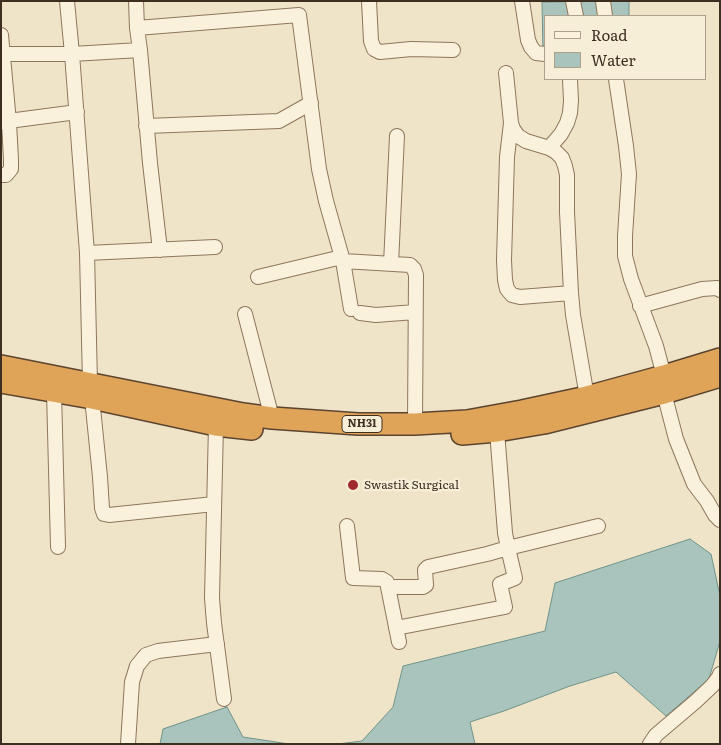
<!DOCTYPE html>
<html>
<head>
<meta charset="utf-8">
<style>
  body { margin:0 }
  #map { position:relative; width:721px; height:745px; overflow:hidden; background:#f0e4c8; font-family:Literata,serif }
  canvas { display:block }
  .frame { position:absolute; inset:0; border:2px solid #3d2e20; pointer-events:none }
  .legend { position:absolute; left:544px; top:15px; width:162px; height:65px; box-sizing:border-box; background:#f7eed8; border:1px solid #ada18e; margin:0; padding:6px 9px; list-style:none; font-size:15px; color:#3d2e20 }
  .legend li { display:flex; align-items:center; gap:10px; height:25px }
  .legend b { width:25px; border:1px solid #ada18e }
</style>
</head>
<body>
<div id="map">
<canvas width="721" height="745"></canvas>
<div class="frame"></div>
<ul class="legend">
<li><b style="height:6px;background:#faf1dc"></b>Road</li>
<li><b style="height:14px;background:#a9c4bc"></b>Water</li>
</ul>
</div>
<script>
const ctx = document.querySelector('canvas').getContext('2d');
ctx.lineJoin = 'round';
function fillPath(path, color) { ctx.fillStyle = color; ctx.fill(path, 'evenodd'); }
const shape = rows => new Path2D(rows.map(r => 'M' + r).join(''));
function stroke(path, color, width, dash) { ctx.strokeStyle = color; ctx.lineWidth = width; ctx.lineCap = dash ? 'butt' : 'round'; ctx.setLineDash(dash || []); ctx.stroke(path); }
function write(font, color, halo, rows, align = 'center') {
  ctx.font = font + ' Literata,serif'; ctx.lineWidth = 4.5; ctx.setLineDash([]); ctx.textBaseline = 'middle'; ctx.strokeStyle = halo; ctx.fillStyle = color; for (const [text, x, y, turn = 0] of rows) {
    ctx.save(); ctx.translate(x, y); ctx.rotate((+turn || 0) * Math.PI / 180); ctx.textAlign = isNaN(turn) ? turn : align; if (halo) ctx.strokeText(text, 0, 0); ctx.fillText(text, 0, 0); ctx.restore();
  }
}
const water = shape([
  [629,1,629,16,545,16,545,54,543,54,542,2,629,1],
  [690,539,711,554,720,596,720,641,709,679,666,716,616,672,570,686,504,711,470,722,475,744,338,744,362,741,393,707,403,666,545,631,555,583,690,539],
  [227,707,243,737,289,744,160,744,163,729,227,707]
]);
fillPath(water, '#a9c4bc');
stroke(water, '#6f938a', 1);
const minor = shape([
  [67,1,72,54,87,253,90,383],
  [136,1,137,28,140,50,150,163,160,250],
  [369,1,371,41,374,49,380,52,411,49,453,50],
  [522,1,528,40,531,47,536,53,545,54],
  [573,1,576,16],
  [603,1,605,16],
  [137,28,299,15,319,169,326,201,343,261,351,309],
  [1,35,9,122,11,160,11,169,6,175,1,175],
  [1,54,72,54,140,50],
  [506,73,511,123,513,129,518,136,526,141,549,148,556,152,562,158,565,166,567,175,567,212,571,293,573,315,587,397],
  [616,79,626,146,629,174,625,236,625,256,631,279,656,346,664,376],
  [1,122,77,112],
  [511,123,507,157,504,260,505,280,507,289,512,295,520,297,571,293],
  [146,126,279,121,311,103],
  [549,148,561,134,567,123,570,113,571,101,570,79],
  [87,253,215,247],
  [343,261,410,265,414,269,416,275,415,424],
  [391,264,397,136],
  [258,277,342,257],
  [640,306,702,289,717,288,720,290],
  [360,313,376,315,415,312],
  [245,314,272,418],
  [54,392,58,547],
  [664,393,676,439,694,484,707,501,715,515,720,520],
  [92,398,100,477,102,508,104,514,109,515,214,504],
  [216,425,212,598,214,623,224,699],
  [347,526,353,578,382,579,387,582,399,642],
  [389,587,423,587,426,585,425,570,428,567,487,554,508,548,598,526],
  [396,628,505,607,500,584,515,578,508,548,505,533,497,431],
  [128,744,132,682,137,666,146,655,158,651,217,644],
  [650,744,656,735,695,702,712,686,719,677,720,674]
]);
const highway = shape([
  [1,366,243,414,272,418,358,424,415,424,467,421,522,411,587,397,664,376,720,359],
  [1,382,92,398,216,425,252,429],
  [462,434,497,431,544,423,664,393,720,376]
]);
stroke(minor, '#8d765c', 16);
stroke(highway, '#5b4430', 24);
stroke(minor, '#faf1dc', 14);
stroke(highway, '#e0a458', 21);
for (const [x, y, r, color] of [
  [353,485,6,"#9e2a2b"]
]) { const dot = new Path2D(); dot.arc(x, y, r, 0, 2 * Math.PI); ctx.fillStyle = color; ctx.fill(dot); stroke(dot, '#f7eed8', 2); }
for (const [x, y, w] of [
  [362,424,40]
]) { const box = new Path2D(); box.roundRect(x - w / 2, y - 8.5, w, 17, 4); ctx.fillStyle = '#f7eed8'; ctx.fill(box); stroke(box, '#3d2e20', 1); }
write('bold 11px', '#3d2e20', null, [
  ["NH31",362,424]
]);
write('12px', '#3d2e20', '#f7eed8', [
  ["Swastik Surgical",364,485]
], 'left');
</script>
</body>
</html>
